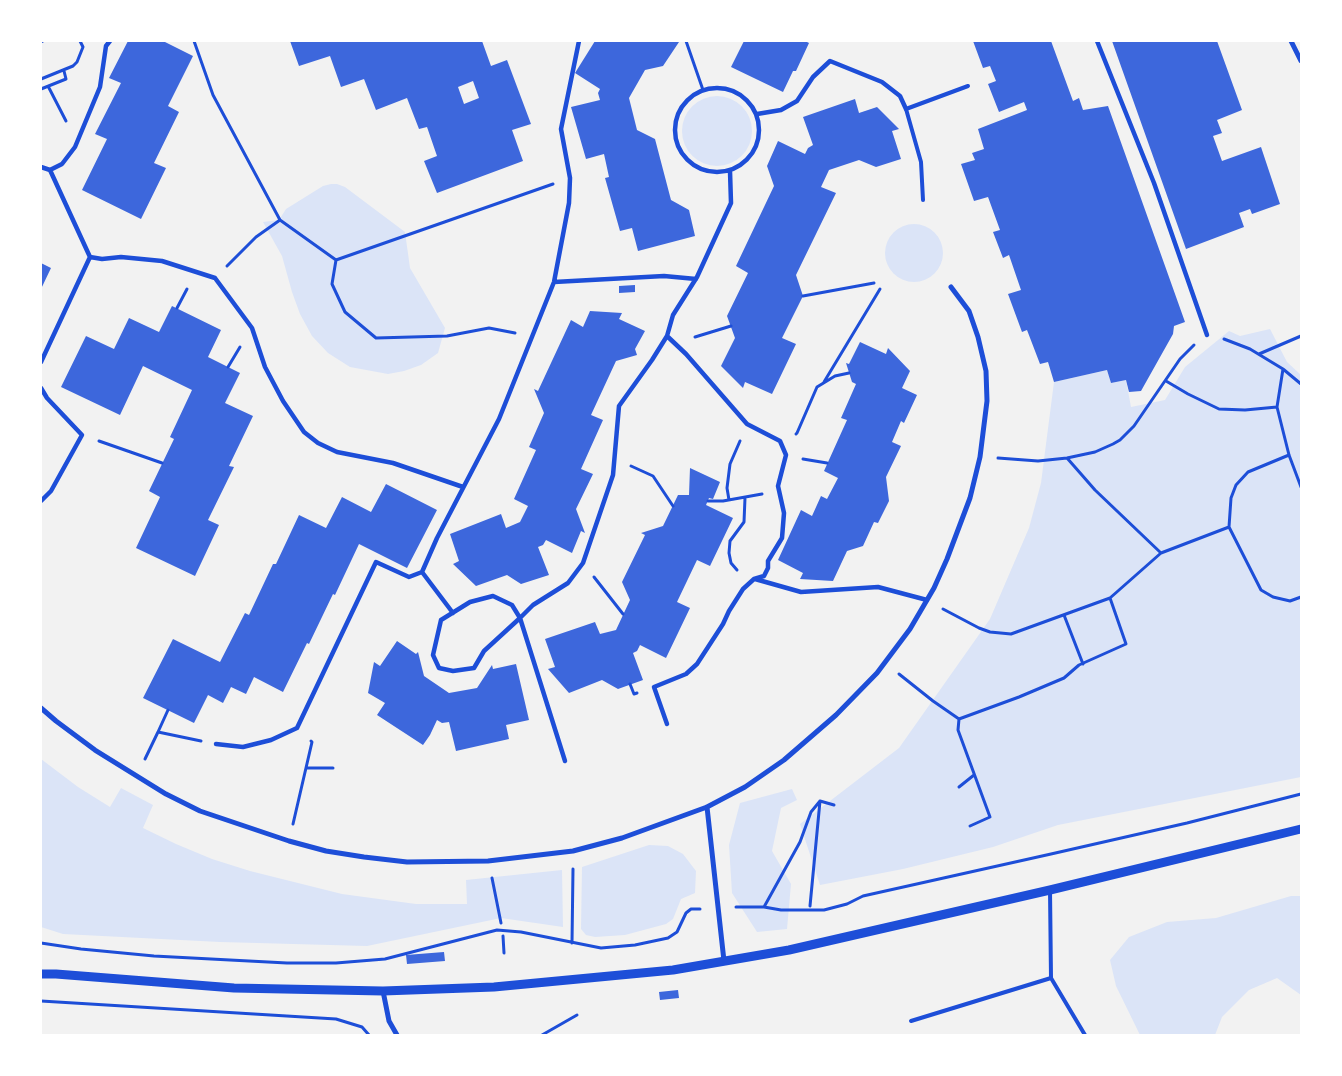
<!DOCTYPE html>
<html>
<head>
<meta charset="utf-8">
<style>
  body { margin:0 }
  #map { position:relative; width:1342px; height:1076px; overflow:hidden; background:#f2f2f2; font-family:Signika,sans-serif }
  canvas { display:block }
  .frame { position:absolute; inset:0; border:42px solid #fff; pointer-events:none }
</style>
</head>
<body>
<div id="map">
<canvas width="1342" height="1076"></canvas>
<div class="frame"></div>
</div>
<script>
const ctx = document.querySelector('canvas').getContext('2d');
ctx.lineJoin = 'round';
function fillPath(path, color) { ctx.fillStyle = color; ctx.fill(path, 'evenodd'); }
const shape = rows => new Path2D(rows.map(r => 'M' + r).join(''));
function stroke(path, color, width, dash) { ctx.strokeStyle = color; ctx.lineWidth = width; ctx.lineCap = dash ? 'butt' : 'round'; ctx.setLineDash(dash || []); ctx.stroke(path); }
fillPath(shape([
  '682 131a35 35 0 1 1 70 0a35 35 0 1 1-70 0Z',
  [331,184,337,184,345,187,405,232,410,268,445,328,438,353,421,365,404,371,388,374,350,367,328,353,312,336,300,314,292,292,282,256,263,222,279,220,286,209,323,186],
  '885 253a29 29 0 1 1 58 0a29 29 0 1 1-58 0Z',
  [1270,329,1287,362,1301,375,1301,777,1058,825,993,847,903,869,820,885,800,824,899,748,990,619,1029,528,1041,483,1054,382,1107,370,1111,383,1126,380,1131,407,1165,400,1185,367,1229,331,1240,336],
  [41,759,78,787,110,807,121,788,153,805,143,828,176,844,212,859,250,871,342,894,416,904,467,904,466,880,562,870,563,927,501,918,367,946,220,942,63,934,41,927],
  [792,789,797,800,781,808,772,851,791,884,787,929,757,932,732,893,729,845,740,803],
  [649,845,668,846,683,854,696,871,695,893,681,899,673,919,666,924,625,935,595,937,586,935,581,929,582,867],
  [1291,896,1301,896,1301,995,1277,978,1249,990,1222,1017,1215,1035,1140,1035,1116,986,1110,960,1129,937,1167,922,1216,918]
]), '#dbe4f7');
fillPath(shape([
  [128,41,163,41,193,56,168,106,179,112,154,163,166,168,141,219,82,190,107,139,95,134,121,83,109,78],
  [290,41,482,41,491,66,507,60,531,124,512,130,523,161,437,193,424,161,437,156,427,127,419,129,407,98,376,110,364,79,341,87,330,56,299,66],
  [473,81,479,98,464,104,458,87],
  [595,41,679,42,663,66,645,70,629,98,637,130,655,139,671,200,689,210,695,236,638,251,632,228,620,231,605,178,609,177,604,154,586,159,571,107,600,100,598,93,600,89,575,73],
  [744,41,805,41,809,43,796,71,793,71,783,92,731,67],
  [973,41,1051,41,1073,101,1079,98,1083,110,1108,106,1185,322,1174,326,1173,334,1141,391,1129,392,1126,380,1111,383,1107,370,1054,382,1048,362,1040,364,1027,330,1022,332,1008,294,1021,290,1009,255,1003,258,993,232,1000,230,988,197,974,201,961,164,975,160,972,153,984,149,978,129,1027,110,1024,102,999,112,988,84,996,81,990,66,983,68],
  [1112,41,1217,41,1242,110,1217,120,1222,133,1213,136,1222,161,1261,147,1280,204,1252,214,1250,209,1239,213,1244,227,1186,249],
  [855,99,859,113,877,107,899,129,892,131,901,159,876,167,859,160,829,170,821,187,836,193,796,275,803,296,782,338,796,344,772,394,745,382,743,388,721,366,735,338,727,316,748,273,736,266,774,186,767,166,778,141,805,154,808,148,813,145,803,117],
  [41,263,51,268,41,289],
  [635,285,635,292,619,293,619,286],
  [172,306,221,330,208,357,240,373,225,403,253,416,229,466,234,467,208,520,219,525,195,576,136,548,160,497,149,491,174,439,170,437,192,390,143,366,120,415,61,387,86,336,114,349,129,318,159,332],
  [590,311,622,313,619,319,645,331,635,349,637,355,616,361,591,415,603,420,581,469,593,474,576,509,585,533,581,531,572,553,546,540,543,545,538,547,549,575,521,584,507,575,476,586,453,564,459,561,450,534,501,514,506,528,520,522,528,506,514,499,536,450,529,447,544,413,534,389,538,391,571,320,583,327],
  [860,342,886,354,888,348,910,371,902,388,917,395,904,423,901,421,892,442,901,446,886,477,889,501,878,523,874,522,863,546,847,551,833,581,800,579,803,573,778,560,801,510,812,516,821,496,827,499,838,478,824,471,847,420,841,418,856,384,852,382,846,363,849,364],
  [690,468,720,482,713,499,709,498,706,505,733,518,710,566,697,560,677,602,690,608,666,658,640,645,637,651,633,653,643,680,618,689,602,680,569,693,548,669,555,667,545,639,595,622,600,634,616,630,630,600,622,582,645,535,641,533,663,526,678,495,689,495],
  [386,484,437,510,407,568,359,544,335,595,333,594,309,644,307,643,283,692,254,677,246,694,231,687,223,703,208,695,194,723,143,698,173,639,220,662,245,613,249,615,273,564,276,564,299,515,326,528,342,497,371,512],
  [397,641,416,654,418,652,424,676,449,693,477,688,492,665,493,669,516,664,529,720,506,725,509,739,456,751,449,722,442,723,437,720,430,735,423,745,377,715,385,703,368,693,374,662,380,666],
  [444,952,445,961,407,964,406,955],
  [678,990,679,998,660,1000,659,992]
]), '#3d67dc');
stroke(shape([
  [194,41,213,95,280,220],
  [686,41,703,90],
  [41,42,43,41],
  [41,79,73,66,77,62,83,47,80,41],
  [48,86,66,121],
  [41,89,66,79,64,71],
  [336,260,332,284,345,312,376,338,447,336,489,328,515,333],
  [227,266,256,237,280,220,336,260,553,184],
  [803,296,874,283],
  [177,308,187,289],
  [695,337,731,326],
  [1224,339,1250,349,1283,369,1301,384],
  [1259,354,1301,336],
  [228,367,240,347],
  [1283,369,1277,407,1289,455,1301,487],
  [1166,381,1188,394,1219,409,1245,410,1277,407],
  [824,382,880,289],
  [796,434,797,433,817,387,835,376,849,373],
  [99,441,162,463],
  [1289,455,1248,472,1236,485,1231,498,1229,527,1261,590,1273,597,1290,601,1301,597],
  [998,458,1038,461,1067,458,1095,452,1113,444,1120,440,1134,426,1180,359,1194,345],
  [1067,458,1095,490,1161,553],
  [803,459,827,463],
  [631,466,653,476,673,506],
  [729,500,727,488,730,464,740,441],
  [708,501,723,501,762,494],
  [737,570,731,563,729,553,730,541,744,522,745,498],
  [594,577,623,614],
  [943,609,979,628,990,632,1011,634,1110,598],
  [1064,615,1083,664],
  [899,674,933,701,959,719,1019,697,1064,678,1079,665,1126,644,1110,598,1161,553,1229,527],
  [630,684,634,694,637,693],
  [959,719,958,730,990,817,970,826],
  [158,732,168,710],
  [145,759,158,732,201,741],
  [306,768,333,768],
  [959,787,974,775],
  [293,824,312,742,311,741],
  [492,878,501,923],
  [810,906,820,801,834,805],
  [736,907,764,907,781,910,824,910,847,904,863,896,1051,854,1187,823,1301,794],
  [764,907,800,842,811,812,820,801],
  [503,936,504,953],
  [41,943,81,949,154,956,287,963,336,963,385,959,497,930,521,932,601,948,635,945,668,938,677,932,686,913,691,909,700,909],
  [572,943,573,869],
  [41,1001,336,1019,362,1027,369,1035],
  [542,1035,577,1015]
]), '#1d4ed8', 3);
stroke(shape([
  [923,200,921,162,906,109,968,86],
  [1050,890,1051,978,1085,1035],
  [911,1021,1051,978]
]), '#1d4ed8', 4);
stroke(shape([
  [1097,41,1154,183,1207,335],
  '675 130a42 42 0 1 1 84 0a42 42 0 1 1-84 0Z',
  [757,114,781,110,797,101,813,77,830,61,882,82,900,96,906,109],
  [41,167,50,170,62,164,75,147,100,87,106,46,110,41],
  [50,170,90,257,102,259,121,257,162,261,215,278,252,328,265,367,283,401,304,432,318,443,337,452,393,463,463,487],
  [554,282,664,276,696,279],
  [667,336,686,354,747,424,780,441,786,455,778,486,784,513,782,538,768,561,768,568,764,576,754,579,743,589,729,611,723,624,697,664,686,674,654,687,667,724],
  [41,362,90,257],
  [41,388,47,398,82,435,51,491,41,501],
  [422,572,453,613],
  [755,579,801,592,878,587,927,600],
  [493,596,512,605,520,618,484,651,474,668,453,671,439,668,433,655,441,620,470,602,493,596],
  [216,744,243,747,271,740,297,728,376,562,409,577,422,572,437,538,499,419,554,282,569,203,570,178,561,129,579,41],
  [565,761,520,618,533,605,568,583,583,563,613,475,619,406,652,360,667,336,673,315,697,277,731,203,730,171]
]), '#1d4ed8', 4.5);
stroke(shape([
  [1291,41,1301,61],
  [41,708,56,721,95,750,166,794,200,811,289,841,326,851,364,857,407,862,488,861,573,851,622,838,707,807,745,787,784,760,836,715,877,673,910,629,934,588,947,559,970,498,980,457,987,401,986,371,978,337,969,311,951,287],
  [707,807,724,961],
  [383,991,389,1021,397,1035]
]), '#1d4ed8', 5);
stroke(shape([
  [41,974,56,974,234,988,383,991,494,987,673,970,789,950,1050,890,1301,829]
]), '#1d4ed8', 9);
</script>
</body>
</html>
